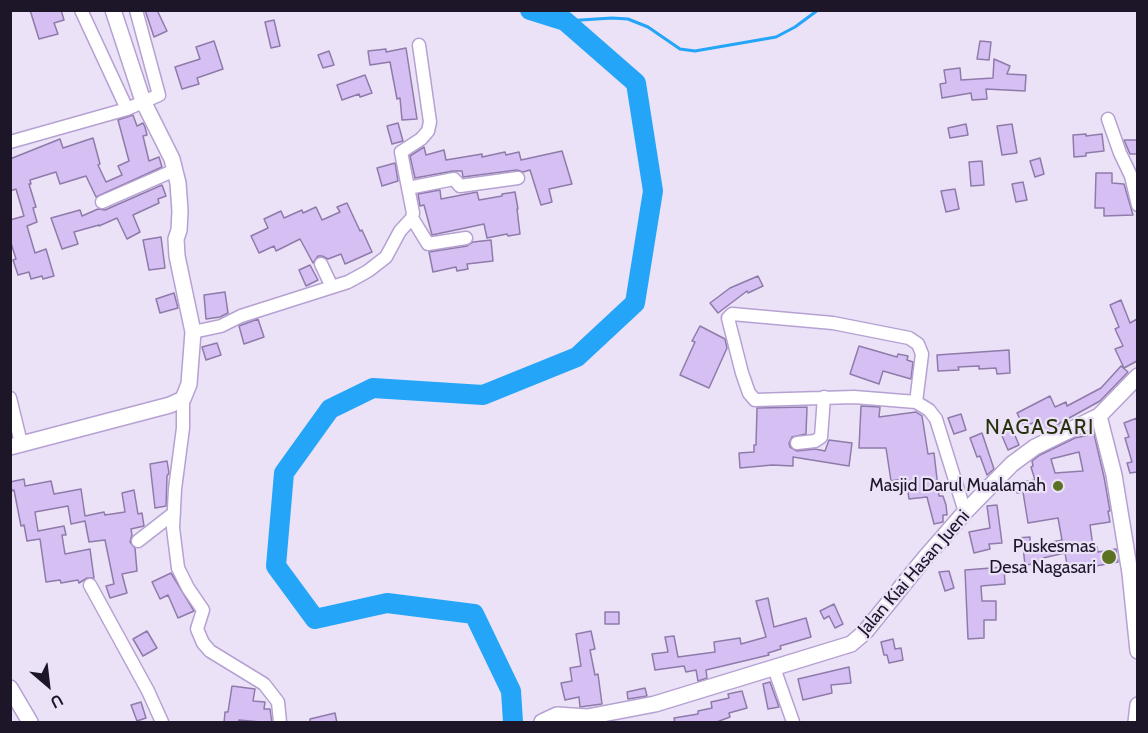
<!DOCTYPE html>
<html>
<head>
<meta charset="utf-8">
<style>
  body { margin:0 }
  #map { position:relative; width:1148px; height:733px; overflow:hidden; background:#ebe2f7; font-family:Cabin,sans-serif }
  canvas { display:block }
  .frame { position:absolute; inset:0; border:12px solid #1d1528; pointer-events:none }
  .north { position:absolute; left:18px; top:655px; width:60px; height:60px; -webkit-text-stroke:4px #ebe2f7; paint-order:stroke; rotate:152deg; font-size:16px; font-weight:700; line-height:24px; text-align:center; color:#1d1528 }
  .north::after { content:''; display:block; margin:auto; width:21px; height:27px; background:#1d1528; clip-path:polygon(50% 0,100% 100%,50% 72%,0 100%) }
</style>
</head>
<body>
<div id="map">
<canvas width="1148" height="733"></canvas>
<div class="frame"></div>
<div class="north">U</div>
</div>
<script>
const ctx = document.querySelector('canvas').getContext('2d');
ctx.lineJoin = 'round';
const shape = rows => new Path2D(rows.map(r => 'M' + r).join(''));
function stroke(path, color, width, dash) { ctx.strokeStyle = color; ctx.lineWidth = width; ctx.lineCap = dash ? 'butt' : 'round'; ctx.setLineDash(dash || []); ctx.stroke(path); }
function fillPath(path, color) { ctx.fillStyle = color; ctx.fill(path, 'evenodd'); }
function write(font, color, halo, rows, align = 'center') {
  ctx.font = font + ' Cabin,sans-serif'; ctx.lineWidth = 4.5; ctx.setLineDash([]); ctx.textBaseline = 'middle'; ctx.strokeStyle = halo; ctx.fillStyle = color; for (const [text, x, y, turn = 0] of rows) {
    ctx.save(); ctx.translate(x, y); ctx.rotate((+turn || 0) * Math.PI / 180); ctx.textAlign = isNaN(turn) ? turn : align; if (halo) ctx.strokeText(text, 0, 0); ctx.fillText(text, 0, 0); ctx.restore();
  }
}
stroke(shape([
  [565,21,612,18,628,19,648,27,680,49,695,51,776,37,795,27,818,10]
]), '#24a5f8', 3);
stroke(shape([
  [513,722,511,691,474,614,387,603,315,619,276,566,284,473,330,409,373,388,483,395,577,357,635,303,653,191,636,83,565,21,530,10]
]), '#24a5f8', 20);
const building = shape([
  [30,10,61,10,64,20,54,23,58,34,39,39,30,10],
  [145,10,157,10,167,31,154,37,145,10],
  [274,20,280,46,271,48,265,22,274,20],
  [214,41,223,69,197,78,199,84,182,89,175,67,200,59,196,47,214,41],
  [980,41,991,42,989,60,977,59,980,41],
  [406,48,417,119,402,120,400,98,397,99,390,62,370,65,368,51,386,49,386,52,406,48],
  [329,51,334,65,323,68,318,55,329,51],
  [994,59,1010,66,1007,74,1026,75,1025,91,986,89,987,99,972,100,971,93,942,98,940,84,946,83,944,70,960,68,961,80,993,78,994,59],
  [365,75,372,93,360,97,359,94,342,100,337,85,365,75],
  [133,115,137,126,143,123,145,127,147,135,143,136,149,161,159,157,162,167,96,197,86,176,60,184,56,172,30,180,31,184,29,184,36,207,33,208,37,222,27,226,35,253,46,249,54,276,43,279,42,276,31,279,29,272,18,275,13,260,16,259,10,240,10,220,24,216,16,189,10,191,10,159,60,139,63,148,93,138,100,164,98,165,106,182,122,175,118,166,129,161,118,120,133,115],
  [398,123,403,141,392,144,387,126,398,123],
  [966,124,968,135,950,138,948,128,966,124],
  [1012,124,1017,153,1002,155,997,126,1012,124],
  [1086,134,1086,136,1102,134,1104,151,1086,153,1086,156,1074,157,1073,135,1086,134],
  [1124,140,1137,140,1137,154,1130,154,1124,140],
  [424,147,426,155,444,150,446,160,482,154,482,157,505,152,506,155,519,152,521,160,562,151,572,184,549,189,552,202,541,205,530,170,523,172,517,170,463,177,462,171,453,171,415,178,410,156,424,147],
  [1040,158,1044,174,1035,177,1030,161,1040,158],
  [982,161,984,185,971,186,969,162,982,161],
  [395,163,398,181,382,186,377,168,395,163],
  [1096,173,1112,173,1112,183,1124,184,1133,215,1104,216,1104,208,1095,208,1096,173],
  [1023,182,1027,200,1016,202,1012,184,1023,182],
  [162,185,166,196,158,199,159,203,133,215,140,232,127,239,117,218,99,226,99,225,74,232,78,244,62,249,51,218,80,210,82,216,98,209,105,210,162,185],
  [955,189,959,209,946,212,941,191,955,189],
  [440,190,441,199,477,192,479,200,502,196,502,194,515,192,518,209,517,209,520,234,508,236,507,234,487,238,484,224,432,235,424,205,420,206,418,194,440,190],
  [347,203,360,231,362,230,372,252,345,264,341,254,328,259,322,256,318,256,313,263,300,239,276,251,274,246,259,253,251,236,268,228,264,219,281,211,284,218,302,210,303,213,316,207,322,220,340,212,337,207,347,203],
  [161,237,165,268,149,270,143,240,161,237],
  [491,240,493,261,467,264,468,269,457,271,456,267,433,272,429,252,467,246,473,242,491,240],
  [310,265,318,280,306,286,299,270,310,265],
  [758,276,763,286,748,293,747,291,718,313,710,303,730,288,758,276],
  [225,292,228,313,220,317,206,319,204,295,225,292],
  [174,293,178,308,160,313,156,299,174,293],
  [1121,300,1130,323,1137,319,1137,361,1124,368,1115,349,1123,346,1115,329,1119,327,1110,305,1121,300],
  [258,319,264,337,244,344,239,326,258,319],
  [700,326,725,339,727,348,709,388,680,375,695,342,692,341,700,326],
  [217,343,221,355,206,360,202,347,217,343],
  [859,346,897,357,898,354,908,356,907,360,913,362,911,379,883,371,879,384,850,374,859,346],
  [1009,350,1010,373,997,374,996,368,979,369,979,366,958,367,959,370,938,371,937,355,1009,350],
  [1121,366,1128,372,1100,401,1042,433,1037,421,1024,427,1017,413,1050,396,1055,407,1066,402,1067,406,1101,388,1121,366],
  [861,406,880,407,879,417,916,412,922,416,928,454,934,453,939,496,943,496,946,505,947,515,943,515,943,522,934,524,927,497,909,499,906,478,891,481,886,448,859,448,861,406],
  [807,407,806,434,792,437,789,443,790,447,797,451,815,449,825,451,829,440,852,443,849,466,793,457,793,466,772,465,740,468,739,453,754,452,754,445,756,445,757,408,807,407],
  [961,414,966,430,954,434,948,418,961,414],
  [1137,418,1137,472,1130,473,1127,463,1132,462,1125,438,1129,437,1124,423,1137,418],
  [1011,426,1019,445,1008,450,1000,431,1011,426],
  [982,433,994,469,987,475,980,456,977,457,970,438,982,433],
  [1094,434,1104,477,1110,511,1108,511,1110,522,1090,525,1093,547,1097,547,1098,552,1116,549,1118,562,1068,571,1065,553,1043,558,1043,563,1025,565,1023,547,1018,547,1017,538,1030,537,1030,544,1037,545,1062,540,1058,518,1028,523,1023,492,1017,493,1016,483,1035,480,1031,467,1033,466,1032,461,1040,455,1075,438,1094,434],
  [1079,452,1083,471,1055,473,1051,459,1079,452],
  [167,461,169,473,167,476,166,506,155,508,150,464,167,461],
  [24,479,25,486,51,481,54,494,81,489,85,516,104,512,105,515,125,512,122,493,134,490,138,514,142,513,144,526,131,529,132,535,130,542,135,548,137,571,122,574,127,593,110,598,106,586,114,584,105,540,89,542,85,521,71,524,68,506,35,512,38,531,64,526,66,535,62,535,65,554,90,549,94,578,87,578,79,583,78,580,61,583,60,580,46,582,40,539,27,541,24,525,21,526,14,490,12,491,10,482,24,479],
  [997,505,1002,543,989,544,990,549,974,553,969,532,990,528,987,506,997,505],
  [1004,567,1005,584,981,586,982,601,996,601,996,620,984,620,984,638,968,639,965,570,1004,567],
  [949,571,954,588,945,591,939,572,949,571],
  [171,573,194,611,178,618,168,595,160,599,152,582,171,573],
  [768,598,774,627,806,618,811,637,780,646,781,649,768,653,769,655,706,670,707,678,698,681,696,670,686,672,684,666,655,670,652,654,668,652,665,637,674,636,678,657,715,652,714,642,740,638,741,644,766,637,756,601,768,598],
  [834,604,843,624,835,628,829,616,824,619,820,611,834,604],
  [605,612,619,612,619,624,605,624,605,612],
  [147,631,157,648,143,656,133,639,147,631],
  [591,631,595,649,590,650,595,675,598,674,602,704,580,707,579,697,565,700,561,683,572,681,570,668,581,666,576,634,591,631],
  [893,639,895,649,901,648,903,660,889,663,887,655,884,655,881,642,893,639],
  [849,667,851,683,831,685,832,693,803,700,798,679,849,667],
  [770,682,779,707,768,709,763,684,770,682],
  [232,686,255,689,253,701,265,702,264,709,270,709,272,723,239,720,239,723,224,723,225,712,228,712,232,686],
  [645,688,647,696,628,699,627,692,645,688],
  [742,691,747,708,729,713,730,717,714,723,675,723,674,718,698,714,698,711,712,708,711,702,729,698,728,694,742,691],
  [141,702,146,718,137,721,131,705,141,702],
  [335,713,337,723,310,723,310,719,335,713]
]);
fillPath(building, '#d5bff3');
stroke(building, '#8f7baa', 1.5);
const minor = shape([
  [81,10,127,109],
  [1108,119,1120,153,1131,176,1138,205],
  [10,142,127,109,159,95,136,10],
  [408,188,454,179,460,186,518,178],
  [102,202,175,170],
  [412,218,428,244,466,238],
  [321,264,332,287],
  [193,332,221,326,241,316,348,282,368,271,386,257,400,231,412,218,413,213,401,152,421,139,428,131,430,122,419,45],
  [10,398,21,443],
  [183,399,183,428,175,489,173,528,178,568,188,588,203,610,197,629,203,643,210,651,264,684,278,702,280,722],
  [916,402,922,354,918,344,909,338,833,323,732,314,728,318,742,373,749,393,755,400,854,397,916,402,929,410,936,419,965,512],
  [797,443,815,441,821,437,824,397],
  [138,541,174,513],
  [90,585,148,691,162,722],
  [774,668,793,722]
]);
const tertiary = shape([
  [1099,416,1114,475,1130,573,1138,651],
  [10,447,170,405,183,399,189,384,193,332,177,256,176,239,179,230,180,211,178,183,172,159,143,101,113,10],
  [10,688,30,722],
  [542,722,557,715,587,717,655,704,851,644,865,632,924,559,965,512,1012,464,1035,447,1099,416,1138,376],
  [1136,722,1138,705]
]);
stroke(minor, '#b6a1d3', 15);
stroke(tertiary, '#b6a1d3', 18);
stroke(minor, '#fff', 12);
stroke(tertiary, '#fff', 15);
for (const [x, y, r, color] of [
  [1058,486,6,"#5c7223"],
  [1109,557,8,"#5c7223"]
]) { const dot = new Path2D(); dot.arc(x, y, r, 0, 2 * Math.PI); ctx.fillStyle = color; ctx.fill(dot); stroke(dot, '#ebe2f7', 2); }
write('18px', '#1d1528', '#ebe2f7', [
  ["Masjid Darul Mualamah",1046,486],
  ["Puskesmas",1096,547],
  ["Desa Nagasari",1096,568]
], 'right');
write('18px', '#1d1528', '#ebe2f7', [
  ["Jalan Kiai Hasan Jueni",914,573,-49]
]);
ctx.letterSpacing = '1.5px';
write('21px', '#27320c', '#ebe2f7', [
  ["NAGASARI",1040,428]
]);
ctx.letterSpacing = '0px';
</script>
</body>
</html>
